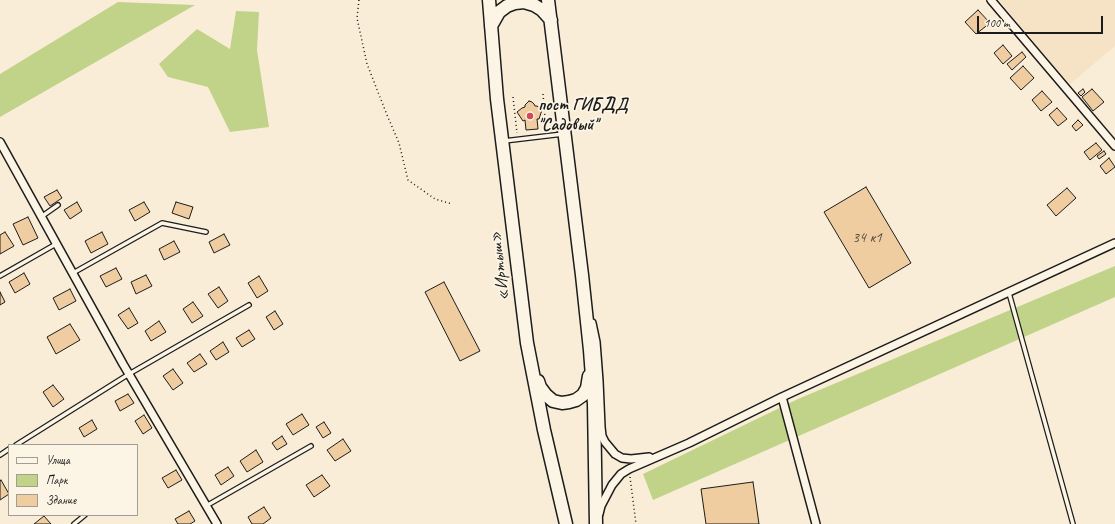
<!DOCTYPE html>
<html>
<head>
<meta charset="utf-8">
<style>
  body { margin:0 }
  #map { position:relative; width:1115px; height:524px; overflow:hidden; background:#f9edd7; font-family:Caveat,sans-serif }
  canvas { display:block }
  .legend { position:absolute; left:8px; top:444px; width:130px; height:72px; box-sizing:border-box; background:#fcf5e5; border:1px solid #a29e95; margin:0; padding:5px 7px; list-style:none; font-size:12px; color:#1c1c1c }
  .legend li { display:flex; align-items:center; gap:8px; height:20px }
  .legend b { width:20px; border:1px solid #a29e95 }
  .scale { position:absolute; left:977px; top:16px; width:126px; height:18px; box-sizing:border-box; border:2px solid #1c1c1c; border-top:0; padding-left:5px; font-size:12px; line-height:14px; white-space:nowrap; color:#1c1c1c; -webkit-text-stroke:3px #fcf5e5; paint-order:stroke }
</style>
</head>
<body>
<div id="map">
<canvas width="1115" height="524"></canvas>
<ul class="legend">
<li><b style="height:5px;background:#fcf5e5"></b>Улица</li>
<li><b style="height:11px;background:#c0d388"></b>Парк</li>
<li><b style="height:11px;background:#efcda0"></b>Здание</li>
</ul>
<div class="scale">100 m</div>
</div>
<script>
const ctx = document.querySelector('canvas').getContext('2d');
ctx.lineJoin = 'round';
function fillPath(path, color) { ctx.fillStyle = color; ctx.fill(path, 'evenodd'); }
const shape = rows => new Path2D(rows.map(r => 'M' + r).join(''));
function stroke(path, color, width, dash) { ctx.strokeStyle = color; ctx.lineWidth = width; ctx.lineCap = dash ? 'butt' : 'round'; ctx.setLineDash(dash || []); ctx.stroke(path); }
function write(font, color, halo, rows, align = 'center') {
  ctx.font = font + ' Caveat,sans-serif'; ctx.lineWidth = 3.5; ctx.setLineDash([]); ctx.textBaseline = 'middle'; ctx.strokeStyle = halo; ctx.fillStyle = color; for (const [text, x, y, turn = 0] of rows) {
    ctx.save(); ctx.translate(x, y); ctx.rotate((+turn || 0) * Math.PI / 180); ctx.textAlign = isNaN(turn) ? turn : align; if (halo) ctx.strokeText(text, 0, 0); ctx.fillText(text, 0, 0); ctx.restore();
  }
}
fillPath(shape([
  [999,0,1115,0,1115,46,1069,85]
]), '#f6e3c6');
fillPath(shape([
  [118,2,195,5,0,117,0,74],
  [236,11,259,12,257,50,269,127,230,132,208,87,168,77,159,64,197,29,230,49],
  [1115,266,1115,297,653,500,643,474,798,399]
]), '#c0d388');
const building = shape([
  [978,10,990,23,976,34,965,22,978,10],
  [1003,45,1012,56,1003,64,994,53,1003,45],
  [1022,52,1026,57,1012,70,1007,64,1022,52],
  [1023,66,1034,78,1021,90,1010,78,1023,66],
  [1083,89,1085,92,1081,96,1078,93,1083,89],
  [1092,89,1104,102,1093,111,1082,97,1092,89],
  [1042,91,1052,102,1041,111,1032,100,1042,91],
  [529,101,532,102,534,104,535,106,537,106,542,110,539,119,537,119,538,129,526,130,525,120,523,121,517,112,522,108,525,107,525,105,529,101],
  [1057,108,1067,119,1058,126,1049,115,1057,108],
  [1078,120,1083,125,1076,131,1072,126,1078,120],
  [1096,143,1102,150,1090,160,1084,152,1096,143],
  [1104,151,1106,154,1099,159,1097,156,1104,151],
  [1109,158,1115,167,1106,174,1100,166,1109,158],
  [866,187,911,263,869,288,824,212,866,187],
  [1067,188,1076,198,1056,216,1047,205,1067,188],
  [57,190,62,198,50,206,44,197,57,190],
  [77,202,82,211,70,219,64,210,77,202],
  [144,202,150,212,135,221,129,210,144,202],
  [176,202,193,207,189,219,172,213,176,202],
  [28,217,38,238,23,245,13,224,28,217],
  [5,232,14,246,0,254,0,235,5,232],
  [102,232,108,244,91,253,85,241,102,232],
  [224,234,230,245,214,253,209,242,224,234],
  [174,241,180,252,164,260,159,249,174,241],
  [116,268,122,279,106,287,100,276,116,268],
  [24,273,30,284,15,293,9,282,24,273],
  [146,275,152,286,136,294,131,282,146,275],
  [259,276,268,291,257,298,248,283,259,276],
  [444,282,480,351,460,361,425,292,444,282],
  [219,287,228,301,218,308,208,294,219,287],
  [70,289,76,301,59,310,53,298,70,289],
  [0,292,5,302,0,305,0,292],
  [193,302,203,316,192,323,183,309,193,302],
  [129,308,138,323,128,329,118,315,129,308],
  [275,311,283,324,274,330,266,317,275,311],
  [159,321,166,332,151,341,145,331,159,321],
  [70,324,80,340,56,354,47,337,70,324],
  [249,330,255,339,242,347,236,338,249,330],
  [223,342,229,352,216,360,210,351,223,342],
  [200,354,207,364,194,372,187,363,200,354],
  [173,369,183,383,173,390,163,376,173,369],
  [53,385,64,399,53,407,43,392,53,385],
  [128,394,134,403,120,411,115,401,128,394],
  [302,414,309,425,293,435,286,424,302,414],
  [144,415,152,428,143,434,135,421,144,415],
  [92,420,97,429,84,437,79,428,92,420],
  [324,422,331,433,323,438,316,427,324,422],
  [282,436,287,444,277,450,272,443,282,436],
  [343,439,351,451,335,461,327,450,343,439],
  [256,450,263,462,247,472,240,461,256,450],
  [228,467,234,476,221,485,215,475,228,467],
  [176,470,182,480,168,488,162,478,176,470],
  [322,475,330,486,314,497,306,485,322,475],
  [1,480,9,494,0,500,0,481,1,480],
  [753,482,759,524,706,524,701,489,753,482],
  [264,507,271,518,263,524,252,524,248,517,264,507],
  [189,511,195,521,190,524,178,524,175,519,189,511],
  [44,516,51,524,34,524,44,516]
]);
fillPath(building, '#efcda0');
stroke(building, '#1c1c1c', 1);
const lane = shape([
  [504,141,563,134],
  [41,217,58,205],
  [73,273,162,223,206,232],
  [0,276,56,244],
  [1009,293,1073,524],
  [16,445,129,374,249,305],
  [0,455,9,449],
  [206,506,311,446],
  [74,524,85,515]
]);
const street = shape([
  [991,0,1115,146],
  [0,142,123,364,217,524],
  [592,323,596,342,599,381,601,427,602,436,605,442,615,454,622,458,631,459,649,457],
  [782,397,816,524],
  [599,514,601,506,612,485,621,474,629,469,689,443,782,397,1115,243]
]);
const highway = shape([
  [489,0,497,99,527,343,544,430,566,524],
  [548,0,582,275,590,350,594,404,596,524],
  [491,26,499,12,507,6,515,3,524,2,534,5,542,10,551,20],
  [538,381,540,387,546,395,553,401,562,403,569,402,576,400,583,395,587,388,589,376]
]);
stroke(lane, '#1c1c1c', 6);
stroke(street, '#1c1c1c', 10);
stroke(highway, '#1c1c1c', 15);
stroke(shape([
  [359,0,357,18,367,64,387,115,399,143,408,180,435,199,452,204],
  [543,94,546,130],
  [513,97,517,133],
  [630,477,636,524]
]), '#1c1c1c', 1.5, [1, 3]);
stroke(lane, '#fcf5e5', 3.5);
stroke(street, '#fcf5e5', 7);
stroke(highway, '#fcf5e5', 12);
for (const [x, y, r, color] of [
  [530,116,4,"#d1495b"]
]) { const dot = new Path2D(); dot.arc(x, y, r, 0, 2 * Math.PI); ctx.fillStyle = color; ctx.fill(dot); stroke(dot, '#fcf5e5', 1.5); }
write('15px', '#51483d', null, [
  ["34 к1",867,238]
]);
write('bold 17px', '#1c1c1c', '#fcf5e5', [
  ["пост ГИБДД",538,106],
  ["\"Садовый\"",538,126]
], 'left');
write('17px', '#1c1c1c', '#fcf5e5', [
  ["«Иртыш»",500,266,-97]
]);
</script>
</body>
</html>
